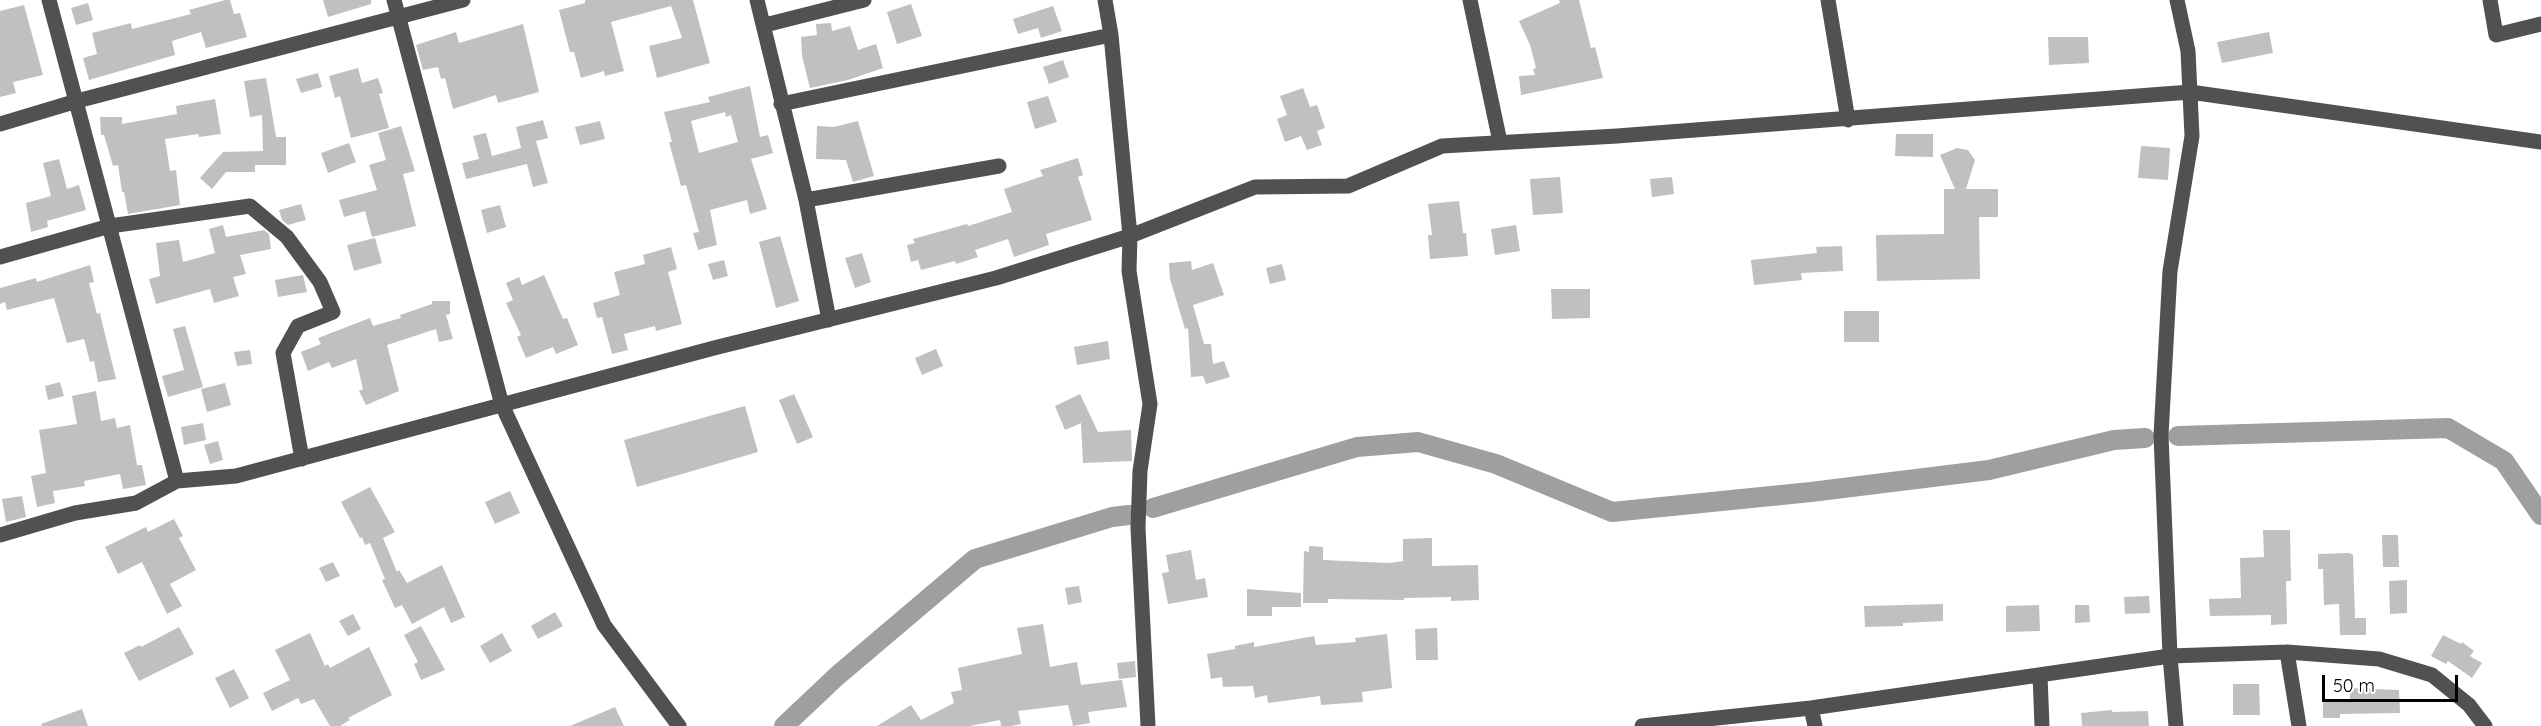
<!DOCTYPE html>
<html>
<head>
<meta charset="utf-8">
<style>
  body { margin:0 }
  #map { position:relative; width:2541px; height:726px; overflow:hidden; background:#fff; font-family:Quicksand,sans-serif }
  canvas { display:block }
  .scale { position:absolute; left:2322px; top:675px; width:136px; height:27px; box-sizing:border-box; border:3px solid #000; border-top:0; padding-left:8px; font-size:18px; line-height:21px; white-space:nowrap; color:#000; -webkit-text-stroke:4px #fff; paint-order:stroke }
</style>
</head>
<body>
<div id="map">
<canvas width="2541" height="726"></canvas>
<div class="scale">50 m</div>
</div>
<script>
const ctx = document.querySelector('canvas').getContext('2d');
ctx.lineJoin = 'round';
const shape = rows => new Path2D(rows.map(r => 'M' + r).join(''));
function stroke(path, color, width, dash) { ctx.strokeStyle = color; ctx.lineWidth = width; ctx.lineCap = dash ? 'butt' : 'round'; ctx.setLineDash(dash || []); ctx.stroke(path); }
function fillPath(path, color) { ctx.fillStyle = color; ctx.fill(path, 'evenodd'); }
stroke(shape([
  [2178,436,2448,428,2504,461,2541,515],
  [1153,508,1357,447,1418,442,1496,464,1612,512,1811,492,1989,470,2114,440,2145,438],
  [784,726,837,676,975,559,1112,517,1129,515]
]), '#9f9f9f', 20);
fillPath(shape([
  [225,0,230,0,234,14,240,13,247,37,206,48,201,32,172,41,175,55,89,80,83,58,97,54,92,33,131,23,132,29,191,14,189,10],
  [323,0,371,0,371,4,328,17],
  [585,0,693,0,710,63,657,78,649,46,682,38,671,6,611,22,624,71,605,76,604,71,581,78,574,52,570,52,559,10,585,3],
  [1559,0,1579,0,1591,48,1595,47,1603,78,1521,95,1519,76,1535,75,1533,69,1536,68,1530,45,1519,21,1560,3],
  [88,3,93,20,76,25,71,8],
  [911,4,922,36,897,44,887,12],
  [24,5,43,75,13,82,16,93,0,97,0,11],
  [1053,6,1062,31,1041,38,1038,28,1018,34,1013,19],
  [831,23,832,31,850,26,858,50,876,44,883,68,848,80,810,88,802,56,801,37,817,35,816,24],
  [523,24,539,92,498,103,496,95,453,109,445,78,441,79,438,67,423,70,416,45,456,32,459,43],
  [2269,32,2273,53,2222,63,2217,42],
  [2048,37,2088,37,2089,63,2049,65],
  [1063,60,1069,77,1049,84,1043,67],
  [358,68,362,83,378,78,383,93,379,94,389,128,351,138,340,96,335,98,329,76],
  [318,73,322,87,301,93,296,79],
  [266,78,276,137,286,137,286,165,255,165,255,172,226,172,212,189,200,178,223,152,263,151,262,115,250,117,244,81],
  [750,86,760,137,768,135,773,153,751,159,767,209,750,214,747,200,710,210,717,245,698,250,693,233,699,232,686,185,681,186,669,142,672,142,664,112,710,102,708,97],
  [725,112,726,117,731,115,738,142,699,153,691,121],
  [1303,88,1310,107,1317,105,1325,128,1317,131,1322,145,1307,150,1301,136,1285,142,1277,119,1287,115,1280,96],
  [1048,96,1057,122,1035,129,1027,102],
  [215,99,221,134,199,137,198,134,165,139,170,171,176,170,180,205,128,214,124,192,122,192,118,165,113,166,104,135,101,135,100,117,122,117,122,124,177,114,176,106],
  [543,120,548,138,536,141,548,183,533,187,527,164,466,179,462,163,479,159,473,136,486,133,492,156,521,148,516,127],
  [600,121,605,139,580,145,575,127],
  [858,121,874,176,853,182,846,160,816,159,817,126,834,127],
  [401,126,415,171,403,174,416,226,372,237,365,211,344,217,339,200,377,190,369,165,386,160,378,133],
  [1896,134,1933,134,1933,157,1895,156],
  [349,143,356,162,328,173,321,153],
  [2141,146,2170,148,2168,180,2138,178],
  [1957,148,1968,150,1975,160,1966,189,1998,189,1998,217,1979,217,1980,279,1877,281,1876,235,1944,234,1944,189,1955,189,1940,155],
  [1078,158,1083,175,1078,177,1092,220,1046,234,1049,245,1014,257,1008,239,975,250,978,257,956,264,955,261,921,270,918,260,911,262,907,245,915,243,913,239,967,224,968,226,1012,212,1004,189,1043,176,1040,170],
  [59,159,67,189,79,185,86,210,47,221,48,227,31,232,26,203,51,196,43,163],
  [1560,177,1563,213,1533,215,1530,179],
  [1672,177,1674,194,1652,197,1650,179],
  [1459,201,1463,233,1466,233,1468,256,1430,259,1428,235,1432,235,1428,204],
  [301,204,306,220,288,225,282,220,279,210],
  [500,205,506,227,487,233,481,210],
  [223,225,226,237,264,230,269,234,271,249,240,255,246,274,233,277,239,296,214,303,210,289,156,304,149,279,160,276,156,243,179,240,183,262,215,253,209,229],
  [1516,225,1520,251,1495,255,1491,229],
  [780,236,799,301,776,308,759,242],
  [375,238,382,263,354,271,347,245],
  [1842,246,1843,271,1801,273,1802,280,1754,285,1751,260,1817,253,1816,247],
  [671,247,677,269,668,272,682,324,656,331,655,326,624,334,628,350,612,354,602,317,597,318,593,303,620,295,614,272,645,264,643,255],
  [862,253,871,282,855,288,845,258],
  [724,260,728,276,713,280,708,264],
  [1191,261,1192,270,1213,263,1224,295,1193,305,1204,344,1211,344,1213,364,1224,361,1230,377,1206,384,1203,376,1191,377,1188,328,1185,329,1170,279,1169,263],
  [1282,264,1286,280,1270,284,1266,268],
  [90,265,94,282,89,283,97,314,100,313,101,318,116,379,98,382,94,361,90,362,84,339,67,343,54,298,7,310,5,302,0,304,0,288,36,278,37,282],
  [303,275,307,292,278,297,275,280],
  [544,275,563,319,567,318,578,345,556,354,553,347,526,358,517,337,521,335,506,303,513,300,506,283,519,277,522,285],
  [1551,289,1590,289,1590,318,1552,319],
  [432,301,450,301,450,314,446,315,453,339,439,342,436,329,387,345,399,391,366,405,359,391,363,389,356,359,332,368,329,362,308,371,301,352,321,344,318,338,370,318,373,326,401,318,400,315,432,304],
  [1844,311,1879,311,1879,342,1844,342],
  [185,326,203,387,168,397,162,376,184,370,173,329],
  [1108,341,1110,359,1077,365,1074,347],
  [936,349,943,366,922,375,915,358],
  [250,350,252,364,237,366,234,352],
  [60,382,64,396,48,400,45,386],
  [225,383,231,405,207,412,201,389],
  [96,391,101,421,115,418,117,428,130,425,137,465,142,465,146,485,123,489,120,474,84,481,85,486,53,491,55,503,37,507,31,476,46,473,39,430,77,424,72,396],
  [794,394,813,437,797,444,779,400],
  [1080,394,1098,432,1131,430,1132,461,1083,463,1081,423,1065,430,1055,406],
  [745,406,758,452,637,487,624,440],
  [203,423,206,440,184,445,181,427],
  [218,441,223,460,210,464,204,445],
  [370,487,395,532,383,538,397,572,399,570,407,583,442,565,465,617,451,623,444,607,412,624,402,605,395,608,382,580,385,579,370,543,365,545,362,537,360,538,341,502],
  [510,491,520,513,495,524,485,502],
  [22,496,26,517,6,522,2,499],
  [174,519,183,536,179,538,196,570,170,584,182,606,167,614,142,562,118,574,105,547,146,527,148,532],
  [2263,530,2290,530,2291,581,2286,581,2287,624,2271,625,2271,615,2210,616,2209,599,2241,598,2240,558,2264,557],
  [2382,535,2398,535,2399,567,2383,567],
  [1432,538,1432,566,1478,565,1479,600,1451,601,1451,597,1404,598,1404,600,1328,599,1328,603,1303,603,1304,551,1309,552,1309,546,1323,547,1323,560,1389,563,1403,561,1403,539],
  [1191,550,1196,580,1205,578,1208,597,1168,604,1162,573,1169,572,1166,555],
  [2349,553,2353,555,2355,618,2366,618,2366,635,2340,635,2339,604,2324,605,2323,569,2318,569,2318,554],
  [333,562,340,576,326,582,319,568],
  [2407,580,2407,613,2390,614,2389,581],
  [1079,586,1082,602,1068,605,1065,588],
  [1247,589,1301,593,1301,607,1272,607,1272,616,1247,616],
  [2149,596,2150,613,2125,614,2124,597],
  [1943,604,1943,621,1903,623,1903,626,1865,627,1864,606],
  [2039,605,2040,631,2006,632,2006,606],
  [2075,605,2089,605,2090,622,2075,623],
  [555,612,563,626,538,639,531,626],
  [353,614,361,629,348,636,339,621],
  [1043,624,1050,667,1077,662,1081,685,1122,680,1127,707,1088,712,1090,723,1073,726,1068,705,1018,711,1021,724,1011,726,1001,726,1000,720,970,726,877,726,911,705,921,720,954,703,951,692,962,690,958,668,1022,654,1017,628],
  [421,626,445,670,421,680,414,664,418,662,404,635],
  [179,627,194,654,139,681,124,653,140,645,141,647],
  [1437,628,1438,660,1416,660,1415,629],
  [310,633,325,666,328,664,330,668,369,647,392,695,348,718,350,720,340,726,330,726,314,699,301,704,298,698,272,711,263,693,290,680,275,650],
  [502,633,512,651,490,663,480,646],
  [1387,634,1392,688,1362,692,1363,702,1321,705,1320,696,1268,703,1267,695,1255,698,1253,686,1223,687,1222,677,1211,679,1207,654,1235,649,1235,646,1254,642,1254,647,1314,636,1316,645,1356,642,1355,638],
  [2443,635,2461,644,2462,642,2474,651,2470,656,2482,663,2472,678,2448,661,2446,664,2431,656],
  [1135,661,1136,677,1119,679,1117,663],
  [234,669,249,698,230,708,215,678],
  [2233,684,2259,684,2260,715,2233,715],
  [2350,688,2399,690,2400,713,2340,714,2340,718,2323,718,2323,700,2350,700],
  [615,707,624,726,570,726],
  [82,709,88,726,42,726,41,724],
  [2112,710,2112,712,2148,711,2149,726,2082,726,2081,713]
]), '#c0c0c0');
stroke(shape([
  [49,0,177,481],
  [394,0,502,405,604,625,679,726],
  [757,0,806,200,829,320],
  [1105,0,1111,35,1130,236,1129,271,1150,404,1140,471,1138,528,1148,726],
  [1470,0,1500,142],
  [1828,0,1848,120],
  [2490,0,2496,35,2541,24],
  [765,25,864,0],
  [781,104,1111,35],
  [0,124,77,101,463,0],
  [806,200,999,166],
  [0,257,110,226,250,206,287,237,320,282,333,312,298,326,283,353,302,459],
  [0,535,75,513,136,503,177,481,236,476,714,348,996,278,1130,236,1255,187,1348,186,1442,146,1617,136,2190,92,2541,142],
  [2287,652,2299,726],
  [2040,675,2042,726],
  [1811,708,1815,726],
  [1642,726,1811,708,2170,656,2287,652,2379,659,2432,675,2469,705,2485,726],
  [2176,726,2170,656,2161,435,2170,271,2192,136,2188,51,2177,0]
]), '#515151', 15);
</script>
</body>
</html>
